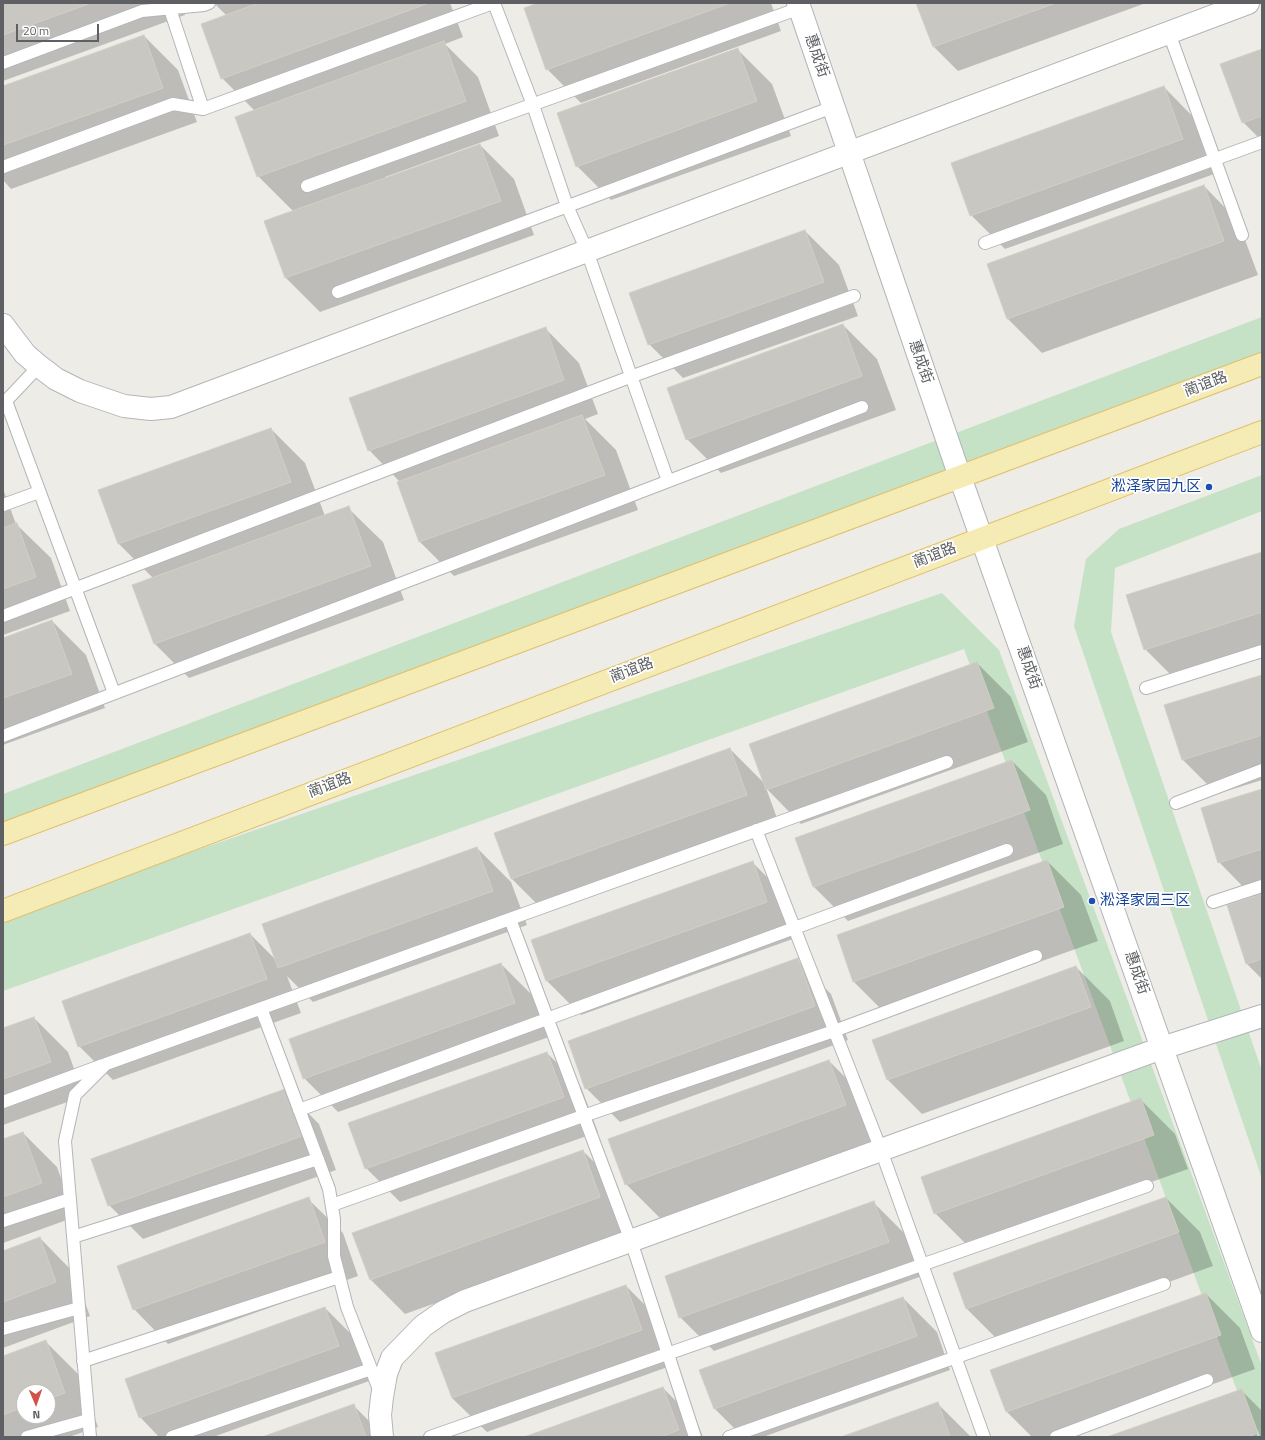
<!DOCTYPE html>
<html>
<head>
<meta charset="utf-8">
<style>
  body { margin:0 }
  #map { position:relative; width:1265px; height:1440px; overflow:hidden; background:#eeece6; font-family:"Titillium Web",sans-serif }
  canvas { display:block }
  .frame { position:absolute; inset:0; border:4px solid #5e6064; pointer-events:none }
  .north { position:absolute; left:16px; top:1384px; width:40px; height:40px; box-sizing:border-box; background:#fff; border:1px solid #bfbfc1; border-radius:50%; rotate:178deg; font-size:11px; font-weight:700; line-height:16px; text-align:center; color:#5e6064 }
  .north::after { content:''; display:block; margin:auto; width:14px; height:18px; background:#d35246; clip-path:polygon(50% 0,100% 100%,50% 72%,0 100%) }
  .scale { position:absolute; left:16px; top:24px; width:83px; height:18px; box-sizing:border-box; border:2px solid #5e6064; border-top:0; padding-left:5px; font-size:12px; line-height:14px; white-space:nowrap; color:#5e6064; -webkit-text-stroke:3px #fff; paint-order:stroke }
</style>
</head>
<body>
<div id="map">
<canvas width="1265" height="1440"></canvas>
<div class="frame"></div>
<div class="north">N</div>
<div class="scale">20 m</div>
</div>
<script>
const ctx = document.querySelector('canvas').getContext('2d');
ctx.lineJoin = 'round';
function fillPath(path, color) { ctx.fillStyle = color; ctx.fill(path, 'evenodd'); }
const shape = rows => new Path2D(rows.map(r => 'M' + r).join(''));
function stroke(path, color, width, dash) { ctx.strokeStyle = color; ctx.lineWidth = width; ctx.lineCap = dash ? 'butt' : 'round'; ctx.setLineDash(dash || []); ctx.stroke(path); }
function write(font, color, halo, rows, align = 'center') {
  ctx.font = font + ' "Titillium Web","Noto Sans SC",sans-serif'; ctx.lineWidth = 3.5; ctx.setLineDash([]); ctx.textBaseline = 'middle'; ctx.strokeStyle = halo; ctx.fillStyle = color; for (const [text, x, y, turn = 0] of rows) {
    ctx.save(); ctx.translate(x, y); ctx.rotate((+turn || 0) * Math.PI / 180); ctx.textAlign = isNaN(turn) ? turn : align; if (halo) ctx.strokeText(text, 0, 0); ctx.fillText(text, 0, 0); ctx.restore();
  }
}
fillPath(shape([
  [1262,317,1262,373,3,838,3,794],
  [1262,475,1262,511,1115,568,1111,632,1262,1071,1262,1179,1074,626,1086,559,1119,529],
  [942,593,999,650,1262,1366,1262,1437,1254,1437,964,649,3,991,3,917]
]), '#c6e2c6');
fillPath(shape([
  [3,3,180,3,185,15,3,81],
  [214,3,450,3,463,37,445,44,478,77,499,136,385,177,385,179,480,145,514,179,534,235,320,312,286,278,294,212,258,176,255,111,222,78,227,16],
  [533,3,771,3,781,31,581,103,547,69,535,5],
  [917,3,1146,3,958,71,934,47],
  [144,36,178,70,197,122,11,189,3,180,3,87],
  [737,49,772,84,791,136,611,200,577,166],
  [1262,50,1262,141,1243,122],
  [1164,87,1198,122,1217,173,1005,249,971,215],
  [1204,186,1238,221,1258,275,1042,353,1008,319,988,264],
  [805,231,839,265,858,316,683,378,649,344],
  [843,325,877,359,896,410,721,473,687,439],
  [545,328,579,363,598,414,585,419,616,450,638,510,454,576,420,542,398,482,400,482,369,450],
  [271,429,305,463,325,516,348,508,383,542,404,600,189,678,154,643,153,578,119,544,100,490],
  [3,489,16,524,51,558,70,611,3,635],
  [1262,554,1262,657,1179,683,1145,649],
  [52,621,86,655,105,708,3,745,3,639],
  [977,663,1011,697,1028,742,801,824,766,788,781,829,546,913,512,879,496,833,730,749,765,784],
  [1262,676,1262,780,1217,794,1183,760],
  [1012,761,1046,795,1063,844,848,921,814,887,796,838],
  [1262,790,1262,979,1247,964,1228,906,1254,898,1219,862],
  [477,848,511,882,527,925,313,1002,287,976,301,1013,113,1080,79,1046,250,934,276,960],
  [1047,861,1081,895,1098,941,888,1016,854,982,838,936],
  [752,862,786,896,801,936,581,1015,547,981,533,941],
  [797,960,831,994,848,1040,620,1122,586,1088],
  [501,964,535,998,549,1037,338,1112,304,1078],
  [1076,967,1110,1001,1124,1041,922,1114,888,1080],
  [34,1018,68,1052,84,1096,3,1125,3,1029],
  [547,1053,581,1087,598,1132,400,1202,366,1168],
  [829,1061,863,1095,879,1139,660,1218,626,1184],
  [285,1090,319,1124,336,1170,143,1239,109,1205],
  [1141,1100,1175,1134,1188,1169,969,1247,935,1213],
  [23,1133,57,1167,75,1217,3,1243,3,1140],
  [583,1151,617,1185,634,1232,405,1314,371,1280],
  [1166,1198,1200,1232,1213,1266,1001,1343,967,1309],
  [308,1199,343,1233,358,1276,168,1344,134,1309],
  [873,1202,908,1237,922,1276,714,1351,680,1317],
  [40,1238,74,1273,90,1316,3,1348,3,1252],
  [626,1286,660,1320,676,1364,487,1432,452,1398,437,1354],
  [1206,1294,1240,1328,1255,1369,1066,1437,1032,1437,1007,1412],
  [903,1298,937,1332,950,1370,763,1437,743,1437,714,1408],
  [325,1308,359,1342,372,1380,213,1437,159,1437,140,1417],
  [45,1341,80,1376,98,1427,69,1437,3,1437,3,1357],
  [24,1392,48,1392,48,1416,24,1416],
  [663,1388,697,1422,703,1437,526,1437],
  [1241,1390,1262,1411,1262,1437,1260,1437,1258,1430,1255,1430,1258,1437,1110,1437],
  [937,1403,971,1437,844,1437],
  [353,1405,385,1437,265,1437]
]), '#0003');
const building = shape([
  [3,3,91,3,3,35,3,3],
  [259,3,429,3,221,79,201,24,259,3],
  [538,3,730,3,546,70,524,8,538,3],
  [916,3,1056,3,933,47,916,3],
  [144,35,163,88,3,145,3,86,144,35],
  [444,41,466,101,257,177,235,117,444,41],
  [738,48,757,101,576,167,557,113,738,48],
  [1262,49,1262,116,1242,123,1220,64,1262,49],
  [1164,86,1183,139,970,216,951,163,1164,86],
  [480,144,501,201,285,278,264,221,480,144],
  [1204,185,1224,241,1007,319,987,264,1204,185],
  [805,230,824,282,648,345,629,293,805,230],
  [843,324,862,376,686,440,667,388,843,324],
  [546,327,564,380,368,451,349,398,546,327],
  [582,415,605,475,419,542,397,482,582,415],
  [271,428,291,482,118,544,98,490,271,428],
  [349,506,371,566,154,644,132,585,349,506],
  [17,523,36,577,3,589,3,528,17,523],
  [1262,552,1262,612,1144,650,1126,595,1262,552],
  [52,620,72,674,3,698,3,638,52,620],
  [977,662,994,708,766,790,749,744,977,662],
  [1262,675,1262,735,1182,760,1164,705,1262,675],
  [730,748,747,795,511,879,494,833,730,748],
  [1012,760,1030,810,813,887,795,838,1012,760],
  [1262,789,1262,849,1218,863,1201,808,1262,789],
  [477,847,493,891,278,968,262,924,477,847],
  [1047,860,1064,907,853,982,837,935,1047,860],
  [753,861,767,902,546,981,531,940,753,861],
  [1262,894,1262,959,1246,964,1227,905,1262,894],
  [250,933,267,979,78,1047,62,1001,250,933],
  [798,958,815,1006,585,1089,568,1041,798,958],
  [501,963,515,1003,303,1079,289,1039,501,963],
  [1076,966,1091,1007,887,1080,872,1040,1076,966],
  [34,1017,51,1062,3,1079,3,1028,34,1017],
  [547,1052,564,1097,365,1169,348,1123,547,1052],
  [829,1060,846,1105,625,1185,608,1139,829,1060],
  [285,1089,302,1136,108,1206,91,1159,285,1089],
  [1141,1098,1154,1135,934,1214,921,1177,1141,1098],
  [23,1132,42,1183,3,1197,3,1139,23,1132],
  [583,1150,600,1197,370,1280,352,1233,583,1150],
  [309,1197,325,1242,133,1310,117,1266,309,1197],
  [1166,1197,1179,1232,966,1309,953,1273,1166,1197],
  [874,1201,889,1242,679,1318,665,1276,874,1201],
  [40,1237,56,1282,3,1302,3,1251,40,1237],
  [626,1285,642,1330,452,1398,435,1353,626,1285],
  [1206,1293,1221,1335,1006,1412,990,1370,1206,1293],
  [903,1297,917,1336,714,1409,699,1370,903,1297],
  [325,1307,339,1346,139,1418,125,1379,325,1307],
  [46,1340,65,1393,48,1399,48,1392,24,1392,24,1407,3,1415,3,1356,46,1340],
  [663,1387,679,1430,660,1437,524,1437,663,1387],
  [1242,1389,1258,1433,1248,1437,1107,1437,1242,1389],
  [938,1402,950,1437,841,1437,938,1402],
  [354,1404,366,1437,262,1437,354,1404]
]);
fillPath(building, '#c9c7c2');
stroke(building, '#d2cec5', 1);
const lane = shape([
  [494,3,533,105,567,206,587,251,668,481],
  [170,9,203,109],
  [1169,33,1242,235],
  [3,63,142,11,204,5,209,3],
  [3,167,173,104,203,109,493,3],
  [307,186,800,8],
  [985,243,1262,142],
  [338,292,833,107],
  [39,366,6,401,114,693],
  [3,505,39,492],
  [3,616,630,377,854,296],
  [1146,688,1262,651],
  [3,736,862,407],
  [1176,803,1262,770],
  [756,830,881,1150,984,1437],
  [1213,902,1262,886],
  [510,919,631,1241,695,1437],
  [261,1008,329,1189,334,1219,334,1256,347,1307,380,1392],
  [3,1102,103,1065],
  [299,1110,1007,850],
  [332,1205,583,1116,834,1031,1036,956],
  [3,1221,70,1199],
  [73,1237,318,1159],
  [3,1329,79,1308],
  [83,1361,339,1277],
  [27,1437,88,1420],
  [90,1437,65,1141,75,1095,106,1064,947,762],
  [172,1437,371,1369],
  [430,1437,1147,1186],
  [729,1437,1164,1284],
  [1056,1437,1207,1380]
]);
const street = shape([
  [3,325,25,354,39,366,56,379,80,391,124,406,151,409,171,407,1248,3],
  [382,1437,380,1415,382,1397,386,1374,392,1358,423,1326,443,1312,465,1301,1162,1048,1262,1016]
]);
const secondary = shape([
  [798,3,960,477,1262,1331]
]);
const primary = shape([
  [3,834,1262,364],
  [3,911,1262,432]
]);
stroke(lane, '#b3b5b9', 14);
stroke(street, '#b3b5b9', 24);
stroke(secondary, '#b2b5b9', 24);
stroke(primary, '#e0c06d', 24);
stroke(lane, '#fff', 12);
stroke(street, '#fff', 22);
stroke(secondary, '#fff', 22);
stroke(primary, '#f5ebb4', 22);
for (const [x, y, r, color] of [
  [1209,487,4,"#1a4fb4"],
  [1092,901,4,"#1a4fb4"]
]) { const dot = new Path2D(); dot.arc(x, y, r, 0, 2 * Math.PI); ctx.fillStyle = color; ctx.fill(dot); stroke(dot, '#fff', 1.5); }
write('15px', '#5e6064', '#fff', [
  ["惠成街",816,56,71],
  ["惠成街",920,362,71],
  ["蔺谊路",1206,385,-21],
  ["蔺谊路",935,556,-21],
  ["惠成街",1028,668,71],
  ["蔺谊路",632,671,-21],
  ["蔺谊路",330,786,-21],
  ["惠成街",1136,973,71]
]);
write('15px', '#164399', '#fff', [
  ["淞泽家园九区",1201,487],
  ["淞泽家园三区",1100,901,"left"]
], 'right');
</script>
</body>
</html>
